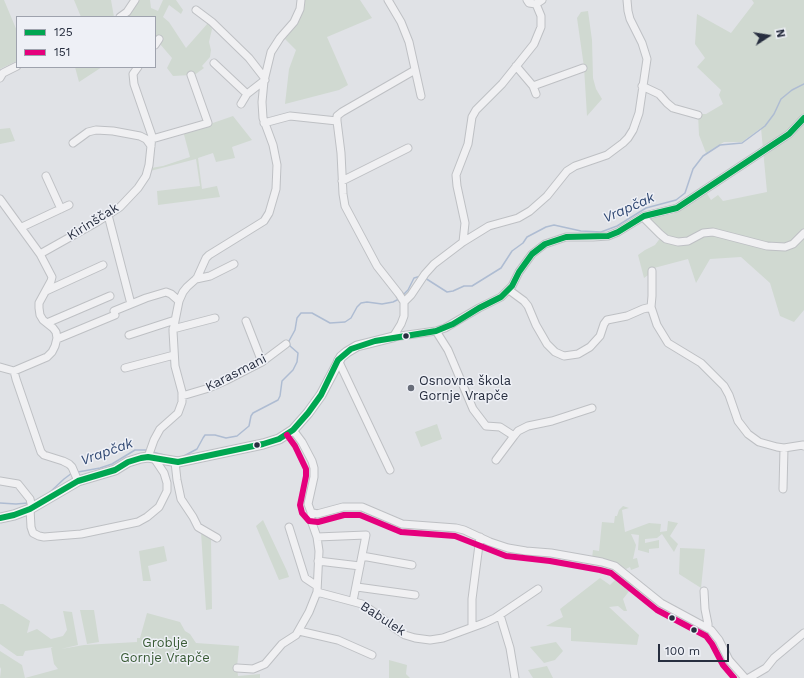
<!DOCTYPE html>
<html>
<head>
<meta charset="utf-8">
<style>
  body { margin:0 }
  #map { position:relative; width:804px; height:678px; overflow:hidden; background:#e0e2e6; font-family:"Work Sans",sans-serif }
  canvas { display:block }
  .legend { position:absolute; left:16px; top:16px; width:140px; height:52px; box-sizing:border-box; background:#eef0f6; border:1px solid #9ea2ad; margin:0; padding:5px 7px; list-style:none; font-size:12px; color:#272e3f }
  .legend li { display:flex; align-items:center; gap:8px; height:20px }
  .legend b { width:20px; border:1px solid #9ea2ad }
  .north { position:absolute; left:748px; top:16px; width:40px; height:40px; -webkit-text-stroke:3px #eef0f6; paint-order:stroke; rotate:78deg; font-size:11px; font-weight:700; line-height:16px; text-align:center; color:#272e3f }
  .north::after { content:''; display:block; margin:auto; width:14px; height:18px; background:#272e3f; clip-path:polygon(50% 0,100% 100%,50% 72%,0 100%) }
  .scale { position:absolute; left:658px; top:644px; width:71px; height:18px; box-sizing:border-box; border:2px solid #272e3f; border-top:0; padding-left:5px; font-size:12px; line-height:14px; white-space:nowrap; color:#272e3f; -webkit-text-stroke:3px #eef0f6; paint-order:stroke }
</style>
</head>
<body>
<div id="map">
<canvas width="804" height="678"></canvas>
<ul class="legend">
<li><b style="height:5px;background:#00a651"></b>125</li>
<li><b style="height:5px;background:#e5007d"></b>151</li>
</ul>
<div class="north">N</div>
<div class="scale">100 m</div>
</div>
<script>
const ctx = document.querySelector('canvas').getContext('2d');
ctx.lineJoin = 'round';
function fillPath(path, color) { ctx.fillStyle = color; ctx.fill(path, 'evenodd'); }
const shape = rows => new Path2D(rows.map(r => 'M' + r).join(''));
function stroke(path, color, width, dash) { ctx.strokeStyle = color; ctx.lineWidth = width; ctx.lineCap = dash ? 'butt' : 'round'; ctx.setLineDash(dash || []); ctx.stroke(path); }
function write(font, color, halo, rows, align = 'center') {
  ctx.font = font + ' "Work Sans",sans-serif'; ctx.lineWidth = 3; ctx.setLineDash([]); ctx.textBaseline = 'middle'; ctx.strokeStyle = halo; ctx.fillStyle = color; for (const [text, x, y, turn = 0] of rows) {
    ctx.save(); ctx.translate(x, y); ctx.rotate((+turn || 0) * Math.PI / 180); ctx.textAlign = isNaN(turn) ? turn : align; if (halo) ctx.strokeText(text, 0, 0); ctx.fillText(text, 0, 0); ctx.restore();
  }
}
fillPath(shape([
  [0,0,4,0,17,31,17,61,0,69],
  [74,0,111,0,114,17,81,17],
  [137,0,150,0,151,8,158,11,163,0,176,0,183,10,181,14,169,5,163,17,169,22,186,48,208,23,212,29,209,42,211,50,210,57,202,66,204,68,193,76,191,75,173,76,167,68,172,58,160,44,155,48,155,17,126,17],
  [304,0,360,0,372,18,327,37,348,85,339,90,285,104,289,69,296,50,283,37],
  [752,0,804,0,804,310,794,322,780,316,770,283,741,257,710,259,696,283,688,259,654,268,651,273,644,278,638,255,645,250,655,245,664,233,649,218,673,214,706,192,711,200,718,195,723,201,767,192,761,128,742,142,724,142,706,153,699,135,698,114,706,114,723,104,719,95,721,90,697,67,705,58,695,44,697,14,731,33,754,3],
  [588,11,592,40,593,78,596,89,602,99,587,116,584,67,577,18,581,12],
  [75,67,102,67,79,82],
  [233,116,252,140,232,147,235,158,216,162,213,153,198,158,202,189,217,186,220,197,158,205,157,191,200,186,196,159,154,170,150,171,151,168,163,166,190,157,183,131,210,124],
  [10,128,15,141,0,144,0,129],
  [437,424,442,439,421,447,415,432],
  [623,506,629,508,622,510,625,532,649,523,661,524,660,532,667,531,668,521,678,523,670,536,678,544,674,552,662,534,657,538,645,539,645,543,659,540,659,548,649,549,649,553,638,550,639,535,631,534,636,545,633,559,637,558,639,567,631,570,630,567,626,569,621,566,592,558,593,550,599,551,602,522,614,523,615,516,617,516,619,510],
  [263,520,287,571,289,577,279,580,256,526],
  [201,532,211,538,212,609,206,610],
  [164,546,167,561,148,566,151,581,143,581,139,551],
  [680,548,705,549,701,588,679,574],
  [621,574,634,585,623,599,627,611,624,611,618,606,609,607,639,635,637,645,571,641,571,628,546,626,563,617,560,609,600,578,610,585],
  [0,604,3,604,30,621,27,633,37,629,51,639,63,636,67,630,63,611,72,612,78,645,61,649,84,645,137,642,137,638,140,638,147,613,180,622,185,631,190,634,196,643,239,646,237,667,238,676,260,674,260,678,0,678,1,669,0,667,0,651,22,665,25,678,58,669,54,664,51,648,53,647,25,651,23,656,17,656,0,644],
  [80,610,94,610,99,642,87,644],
  [556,642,563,651,555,660,544,663,530,647],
  [389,660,407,665,406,674,410,678,389,678],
  [547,666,553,678,533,678,528,670]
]), '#d0d9d1');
stroke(shape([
  [425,278,447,292,453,291,464,286,472,286,501,268,512,251,523,243,527,237,546,227,554,225,581,231,601,232,617,226,646,208,676,200,685,193,693,169,703,156,720,145,742,143,765,126,774,114,781,99,792,90,804,84],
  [403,295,408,290,414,278,421,276],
  [152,452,164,455],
  [182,457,197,449,203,438,205,435,215,435,226,438,237,436,249,426,251,416,253,413,278,400,280,396,282,381,293,370,297,362,298,353,290,346,289,341,295,330,297,318,301,313,312,313,330,323,345,322,351,318,357,307,361,303,367,302,382,304,393,302,399,299],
  [78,472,100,468,112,464,135,450,147,450],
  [49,493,64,479,72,473],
  [0,503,16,504,28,503]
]), '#aebcd2', 1.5);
const minor = shape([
  [388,0,401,22,409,42,421,96],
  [527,0,529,3,536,4],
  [196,10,212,22,249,58,263,76,265,80,247,94,241,104],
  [120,17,127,12,135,0],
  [155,45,159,39],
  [214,63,247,94],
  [516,66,533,86,536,94],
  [0,78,3,73,17,66],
  [533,86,583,68],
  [642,86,659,94,667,103,673,108,698,115],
  [264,123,290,116,337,121],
  [152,139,208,123,191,75],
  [73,143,88,132,96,130,113,131,140,136,146,139,151,146],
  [46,176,61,209],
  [342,181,408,148],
  [0,199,40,254,52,277,51,281,39,303,39,308,40,315,43,320,53,328,56,332,57,338,55,346,52,352,47,357,14,371,16,379,41,452,44,455,63,461,69,464,72,467,78,481],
  [108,215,131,304],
  [643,217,660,234,666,239,678,242,688,241,703,233,713,232,767,246,785,247,793,244,804,233],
  [22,227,69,205],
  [463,242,465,223,457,186,456,175,468,144,472,117,476,110,502,84,534,44,541,27,541,16,536,4,542,0],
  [40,254,97,222,120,207,138,188,146,176,149,165,152,136,134,84,133,74,138,67],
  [196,279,210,276,234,264],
  [509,290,524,301,528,306,536,325,547,344,555,352,564,356,578,354,590,347,600,336,604,324,607,320,627,316,643,309,651,307,657,325,668,343,701,363,724,386,729,395,738,421,748,434,759,442,777,447,784,448,803,445,804,446],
  [46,291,103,265],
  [404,302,411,295,425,274,434,264,463,242,489,226,518,218,530,211,547,196,567,171,575,166,607,155,623,143,628,138,633,130,639,113,647,59,642,43,630,19,628,11,627,0],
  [651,307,652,296,652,271],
  [114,311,146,298,166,292,171,294,179,301],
  [246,321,262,362],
  [47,323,110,296],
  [173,329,215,318],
  [436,331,448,350,473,409,486,426,500,427,514,436,518,431,528,426,552,421,592,408],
  [129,335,175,320],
  [393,337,436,331,445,328,479,308,501,297,512,286,519,272,532,254,545,244,566,237,593,237,608,236,618,232,644,216,677,208,789,134,804,118],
  [393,337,401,324,404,316,404,302,399,294,377,266,345,206,343,194,341,153,337,121,337,116,342,112,415,70],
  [57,339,115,315],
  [338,360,390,470],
  [0,367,14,371],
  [125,368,174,355],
  [182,396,209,388,225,381,262,362,286,344],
  [148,457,154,440,160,429,178,413,182,402,182,392,175,366,173,331,179,301,183,292,187,287,197,278,206,258,209,255,264,221,269,213,276,189,277,165,273,145,263,118,262,102,264,81,271,52,280,38,294,22,300,9,301,0],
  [496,460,514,436],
  [175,462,177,480,181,499,193,517,198,527,217,538],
  [0,481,18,484,30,499,32,508],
  [783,489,784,448],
  [30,509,31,527,33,533,39,536,44,537,81,534,138,522,147,517,159,507,167,491,167,483,164,473,154,458],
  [311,512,317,514,343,507,362,507,402,524,456,528,464,530,490,542,508,548,526,551,551,553,602,562,615,566,661,603,711,630,719,640,729,660,745,678],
  [289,527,305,578,317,586],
  [317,537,366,535,353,601],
  [362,556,412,565],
  [318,561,360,566],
  [357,587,415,595],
  [704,591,705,609,708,624,708,627],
  [317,592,362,604,375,613,393,627,405,635,415,638,430,640,443,638,484,623,495,618,538,589],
  [500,615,510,648,515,678],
  [472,627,472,599,480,537],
  [299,631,338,640,372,655],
  [237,668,253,669,265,664,282,644,296,635,309,612,317,592,319,551,317,537,311,520,311,512,308,504,314,477,314,468,312,461,302,442,293,430],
  [749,678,766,668,774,658,804,633]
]);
const major = shape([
  [0,518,14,515,30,509,78,481,115,470,128,462,141,458,148,457,178,462,263,444,279,439,293,430,308,413,321,395,341,357,347,352,357,346,393,337]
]);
stroke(minor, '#bec0c4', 9);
stroke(major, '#bdbfc4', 11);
stroke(minor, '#f0f0f2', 7);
stroke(major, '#f4f5f6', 9);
stroke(shape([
  [0,518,14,515,30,509,78,481,115,470,128,462,141,458,148,457,178,462,263,444,279,439,293,430,308,413,321,395,338,360,351,349,375,341,436,331,453,324,479,308,501,297,512,286,519,272,532,254,545,244,566,237,608,236,618,232,644,216,677,208,789,134,804,118]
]), '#00a651', 6);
stroke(shape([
  [287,435,295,446,306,469,306,476,300,505,302,513,309,521,318,522,344,515,360,515,401,532,455,536,506,556,550,561,600,570,611,573,657,610,706,636,712,644,723,665,734,678]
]), '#e5007d', 6);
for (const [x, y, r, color] of [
  [406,336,3.5,"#272e3f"],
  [411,388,4,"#686d79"],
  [257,445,3.5,"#272e3f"],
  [672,618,3.5,"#272e3f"],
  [694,630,3.5,"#272e3f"]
]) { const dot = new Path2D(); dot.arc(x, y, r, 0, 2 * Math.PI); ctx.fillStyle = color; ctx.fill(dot); stroke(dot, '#eef0f6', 1.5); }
write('13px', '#272e3f', '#eef0f6', [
  ["Kirinščak",93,222,-32],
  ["Karasmani",236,373,-27],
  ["Babulek",383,619,33]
]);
write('13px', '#272e3f', '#eef0f6', [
  ["Osnovna škola",419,381],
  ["Gornje Vrapče",419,396]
], 'left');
write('13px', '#395b35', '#eef0f6', [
  ["Groblje",165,643],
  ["Gornje Vrapče",165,658]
]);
write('italic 14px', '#314973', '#eef0f6', [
  ["Vrapčak",629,208,-24],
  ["Vrapčak",107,452,-20]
]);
</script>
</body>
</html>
